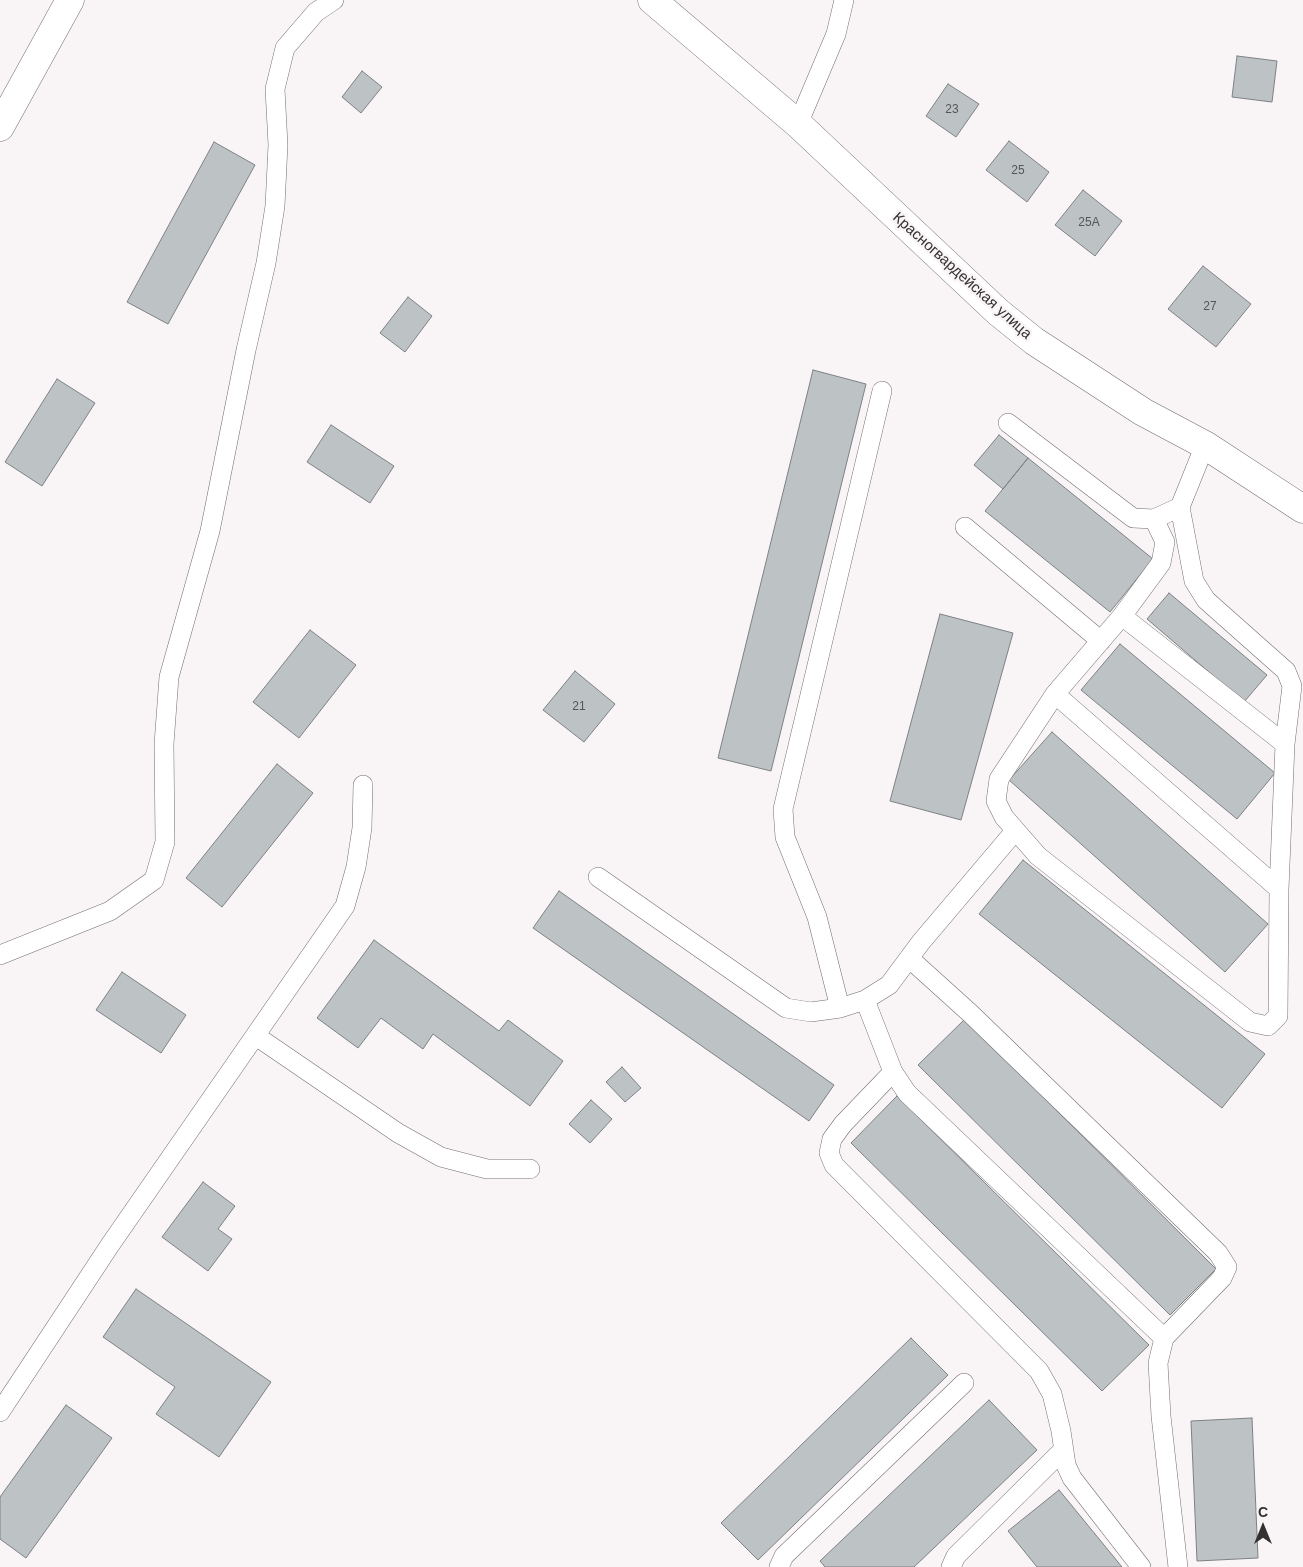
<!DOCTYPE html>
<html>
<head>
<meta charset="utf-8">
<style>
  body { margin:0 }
  #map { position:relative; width:1303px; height:1567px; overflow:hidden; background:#f9f4f6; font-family:Helvetica,sans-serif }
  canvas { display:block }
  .north { position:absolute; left:1238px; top:1502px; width:50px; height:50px; -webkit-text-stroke:4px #f9f4f6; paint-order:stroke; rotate:0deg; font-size:14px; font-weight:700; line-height:20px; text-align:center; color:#333132 }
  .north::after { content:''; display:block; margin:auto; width:18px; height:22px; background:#333132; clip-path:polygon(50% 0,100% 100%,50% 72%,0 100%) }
</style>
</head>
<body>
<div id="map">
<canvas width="1303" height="1567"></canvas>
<div class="north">С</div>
</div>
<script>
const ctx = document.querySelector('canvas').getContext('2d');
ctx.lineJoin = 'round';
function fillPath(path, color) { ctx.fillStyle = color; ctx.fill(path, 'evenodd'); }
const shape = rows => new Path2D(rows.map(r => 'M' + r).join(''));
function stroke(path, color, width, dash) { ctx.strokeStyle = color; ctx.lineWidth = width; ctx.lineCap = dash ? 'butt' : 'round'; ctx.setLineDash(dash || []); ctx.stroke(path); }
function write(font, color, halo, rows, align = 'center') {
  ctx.font = font + ' Helvetica,sans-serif'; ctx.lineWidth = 5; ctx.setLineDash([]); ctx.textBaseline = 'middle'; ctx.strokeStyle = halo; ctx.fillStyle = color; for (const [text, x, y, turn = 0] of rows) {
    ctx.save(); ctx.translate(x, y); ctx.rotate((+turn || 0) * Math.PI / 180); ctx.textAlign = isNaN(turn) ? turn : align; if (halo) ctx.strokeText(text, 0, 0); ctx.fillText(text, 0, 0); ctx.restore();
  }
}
const building = shape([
  [1237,56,1277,61,1272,102,1232,97,1237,56],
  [362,71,382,87,361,113,342,97,362,71],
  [948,84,979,104,956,137,926,116,948,84],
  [1009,141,1049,172,1027,202,986,170,1009,141],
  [214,142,255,165,168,324,127,302,214,142],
  [1083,190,1122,221,1095,256,1055,225,1083,190],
  [1203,266,1251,304,1216,347,1168,309,1203,266],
  [408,297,432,316,405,352,380,333,408,297],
  [813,370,866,384,771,771,718,758,813,370],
  [57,379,95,403,42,486,5,462,57,379],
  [331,425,394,466,370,503,307,462,331,425],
  [999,435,1028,458,1003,489,974,465,999,435],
  [1028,458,1153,559,1110,612,985,511,1028,458],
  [1169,593,1267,675,1244,702,1147,619,1169,593],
  [940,614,1013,633,961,820,890,801,940,614],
  [310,630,356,665,299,738,253,702,310,630],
  [1120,644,1275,773,1237,819,1081,690,1120,644],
  [575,671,615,704,584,742,543,710,575,671],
  [1052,732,1268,924,1225,972,1009,780,1052,732],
  [277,764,313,793,222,907,186,878,277,764],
  [1023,860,1265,1054,1222,1108,979,914,1023,860],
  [559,891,834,1085,809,1121,533,928,559,891],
  [374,940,499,1031,508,1020,563,1061,530,1106,433,1034,423,1049,381,1018,358,1048,317,1018,374,940],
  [122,972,186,1015,161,1053,96,1010,122,972],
  [965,1019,1216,1269,1170,1315,918,1065,965,1019],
  [622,1067,641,1088,625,1102,606,1082,622,1067],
  [897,1096,1149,1345,1102,1391,851,1143,897,1096],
  [591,1100,612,1119,590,1143,569,1124,591,1100],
  [203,1182,235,1206,218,1229,232,1239,208,1271,162,1237,203,1182],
  [136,1289,271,1382,219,1457,156,1414,175,1387,103,1337,136,1289],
  [911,1338,948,1375,758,1560,721,1523,911,1338],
  [989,1400,1037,1450,914,1567,825,1567,820,1561,989,1400],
  [66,1405,112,1438,26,1558,0,1539,0,1497,66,1405],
  [1252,1418,1258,1558,1197,1561,1191,1421,1252,1418],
  [1059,1490,1122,1567,1037,1567,1008,1531,1059,1490]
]);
fillPath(building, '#bdc2c4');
stroke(building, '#7d8183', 1);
const lane = shape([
  [798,124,836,34,844,0],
  [1008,423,1133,518,1154,519,1180,507,1205,445],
  [1154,519,1165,542,1161,563,1122,616,1055,694,999,779,996,801,1004,817,1038,856,1250,1022,1268,1026,1278,1016,1279,889,1285,744,1292,686,1286,671,1206,600,1194,581,1180,507],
  [965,527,1101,641],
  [1122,616,1285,744],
  [1055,694,1279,889],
  [598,877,786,1008,811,1012,840,1008,865,1000,889,985,921,942,1015,831],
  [0,955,110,911,154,880,165,842,164,744,169,677,210,531,246,350,266,263,275,206,278,145,275,89,285,48,316,12,334,0],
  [909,958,971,1014,1218,1253,1227,1267,1222,1278,1164,1338,1158,1363,1161,1416,1178,1567],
  [865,1000,893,1072,907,1093,1164,1338],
  [840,1008,817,917,785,837,783,809,882,391],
  [256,1036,398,1133,441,1157,487,1169,530,1169],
  [893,1072,843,1124,832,1139,829,1153,834,1165,1039,1371,1052,1394,1061,1431,1066,1465,1072,1478,1141,1567],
  [0,1412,110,1245,345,906,356,867,362,828,363,785],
  [779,1567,784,1556,964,1383],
  [951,1567,956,1556,1063,1450]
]);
const primary = shape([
  [652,0,798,124,998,312,1034,341,1143,412,1205,445,1303,509],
  [0,127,70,0]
]);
stroke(lane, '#726d6f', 20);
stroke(primary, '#726d6f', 29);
stroke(lane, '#fff', 19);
stroke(primary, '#fff', 28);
write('12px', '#565556', null, [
  ["23",952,110],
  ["25",1018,171],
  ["25А",1089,223],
  ["27",1210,307],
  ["21",579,707]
]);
write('15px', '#333132', '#f9f4f6', [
  ["Красногвардейская улица",962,276,42]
]);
</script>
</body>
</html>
